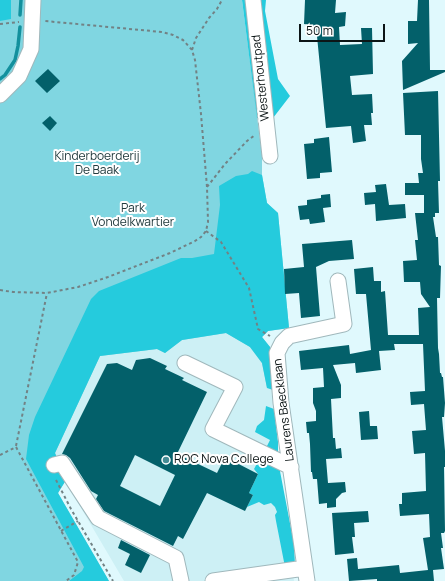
<!DOCTYPE html>
<html>
<head>
<meta charset="utf-8">
<style>
  body { margin:0 }
  #map { position:relative; width:445px; height:581px; overflow:hidden; background:#e0f9fd; font-family:Manrope,sans-serif }
  canvas { display:block }
  .scale { position:absolute; left:299px; top:24px; width:86px; height:18px; box-sizing:border-box; border:2px solid #0c1516; border-top:0; padding-left:5px; font-size:12px; line-height:14px; white-space:nowrap; color:#0c1516; -webkit-text-stroke:3px #fff; paint-order:stroke }
</style>
</head>
<body>
<div id="map">
<canvas width="445" height="581"></canvas>
<div class="scale">50 m</div>
</div>
<script>
const ctx = document.querySelector('canvas').getContext('2d');
ctx.lineJoin = 'round';
function fillPath(path, color) { ctx.fillStyle = color; ctx.fill(path, 'evenodd'); }
const shape = rows => new Path2D(rows.map(r => 'M' + r).join(''));
function stroke(path, color, width, dash) { ctx.strokeStyle = color; ctx.lineWidth = width; ctx.lineCap = dash ? 'butt' : 'round'; ctx.setLineDash(dash || []); ctx.stroke(path); }
function write(font, color, halo, rows, align = 'center') {
  ctx.font = font + ' Manrope,sans-serif'; ctx.lineWidth = 4; ctx.setLineDash([]); ctx.textBaseline = 'middle'; ctx.strokeStyle = halo; ctx.fillStyle = color; for (const [text, x, y, turn = 0] of rows) {
    ctx.save(); ctx.translate(x, y); ctx.rotate((+turn || 0) * Math.PI / 180); ctx.textAlign = isNaN(turn) ? turn : align; if (halo) ctx.strokeText(text, 0, 0); ctx.fillText(text, 0, 0); ctx.restore();
  }
}
fillPath(shape([
  [249,329,270,370,278,479,294,581,124,581,61,474,50,446,95,352]
]), '#cdf0f5');
fillPath(shape([
  [0,0,242,0,262,155,262,175,267,203,278,213,289,328,268,331,262,337,270,347,267,388,262,363,250,347,226,333,182,340,165,353,157,349,100,356,55,453,66,480,58,493,109,581,0,581]
]), '#80d6e1');
fillPath(shape([
  [0,0,11,0,11,19,0,21],
  [242,0,266,0,265,11,278,79,290,96,273,118,257,118],
  [252,171,262,175,267,203,278,213,289,328,268,331,262,337,270,347,277,385,273,390,267,388,262,363,250,347,226,333,182,340,165,353,157,349,100,356,55,453,66,480,58,493,109,581,69,581,82,571,84,567,26,459,29,435,35,417,91,299,99,291,181,258,192,258,214,254,220,205,219,186,236,176,248,174],
  [266,406,274,409,278,442,278,457,265,450,270,440,255,432,257,426,264,420],
  [260,458,279,466,294,544,295,565,285,567,276,521,275,515,277,512,275,507,271,503,264,505,259,502,247,507,253,495,249,493,258,474,254,469]
]), '#25cbdd');
stroke(shape([
  [20,15,21,0],
  [0,79,5,75,15,60,18,46,20,27]
]), '#13909d', 3.5);
fillPath(shape([
  [305,0,336,0,335,13,346,12,345,26,339,27,340,45,362,44,361,28,372,28,373,74,350,76,352,95,372,94,373,113,371,113,372,125,364,125,366,141,353,143,351,126,326,128,316,26,304,24],
  [418,0,429,0,430,70,445,70,445,72,403,90,402,61,418,43,408,44,408,21,417,21],
  [48,69,60,81,47,93,35,81],
  [438,91,440,181,438,181,439,213,435,213,435,217,433,217,436,237,438,237,439,265,441,266,440,298,437,298,438,348,439,354,440,373,441,373,442,377,443,377,445,403,444,417,442,417,445,451,445,467,444,467,445,531,444,533,441,533,443,548,441,548,444,569,433,570,434,581,377,581,377,579,349,581,347,559,357,558,358,569,399,565,400,573,428,570,423,538,430,537,429,514,400,516,399,504,402,504,402,493,426,491,425,453,414,454,412,431,426,430,424,404,411,405,410,392,425,391,423,344,394,344,395,350,379,351,381,370,356,373,355,363,333,365,341,385,341,398,331,399,333,438,335,438,336,449,341,448,342,458,326,459,328,483,345,482,346,492,342,493,336,499,336,507,327,508,327,503,319,504,317,479,313,479,312,472,311,472,310,444,309,433,307,433,306,422,316,421,316,411,313,403,313,388,324,387,323,368,301,370,299,351,349,345,350,354,371,350,366,294,356,294,354,269,373,267,374,281,381,281,381,292,385,291,388,335,419,335,418,308,430,307,421,294,420,282,404,282,403,261,417,260,415,240,418,240,415,213,424,213,424,195,405,195,405,183,419,183,418,173,423,173,421,159,421,135,405,135,403,93],
  [50,116,57,123,50,131,42,123],
  [329,137,332,172,320,173,320,178,307,179,304,144,314,143,314,139],
  [386,184,389,205,405,204,406,218,376,221,375,204,365,205,364,193,376,192,375,185],
  [330,194,331,207,323,208,325,222,310,224,309,219,300,220,298,206,307,205,307,200,321,198,321,195],
  [352,240,354,259,329,261,316,267,320,316,301,318,299,293,285,294,284,269,304,267,302,244],
  [150,358,167,366,165,369,184,378,182,380,207,392,177,454,217,473,225,457,258,474,249,493,253,495,245,511,207,493,183,539,178,536,173,546,104,511,96,499,98,495,91,491,70,458,66,455,62,454,107,364,117,363,132,370,136,360],
  [135,455,175,475,160,506,120,486],
  [369,411,370,426,377,426,378,439,361,440,359,412],
  [368,511,369,522,354,523,355,537,352,537,354,553,335,555,332,513],
  [121,540,150,555,141,573,125,565,130,554,118,548]
]), '#03606a');
const minor = shape([
  [253,0,270,156],
  [0,95,19,76,31,49,33,0],
  [185,363,235,387,213,429,291,467],
  [54,465,62,463,98,518,176,558,181,581],
  [213,581,305,568],
  [307,581,281,403,277,353,282,343,289,336,344,324,338,281]
]);
stroke(minor, '#a0b8bc', 17);
stroke(shape([
  [0,24,19,22],
  [192,50,196,38,209,18,217,9,222,0],
  [207,187,225,164,247,141,255,135],
  [206,231,221,242,249,288,258,329,270,336],
  [0,290,13,292,47,293,78,287,108,277,170,253,195,241,201,237,206,231,208,222,207,187,201,114,195,60,192,50,183,40,173,35,162,32,45,21],
  [16,446,47,293],
  [0,455,16,447,78,562,74,575,66,581],
  [56,480,71,509,113,581],
  [61,531,78,521]
]), '#728285', 2, [3, 3]);
stroke(minor, '#fff', 15);
for (const [x, y, r, color] of [
  [166,460,4,"#458c95"]
]) { const dot = new Path2D(); dot.arc(x, y, r, 0, 2 * Math.PI); ctx.fillStyle = color; ctx.fill(dot); stroke(dot, '#fff', 1.5); }
write('12px', '#0c1516', '#fff', [
  ["Westerhoutpad",261,78,-96],
  ["Laurens Baecklaan",284,410,-97]
]);
write('12px', '#213a3d', '#fff', [
  ["Kinderboerderij",97,157],
  ["De Baak",97,171],
  ["Park",133,209],
  ["Vondelkwartier",133,223]
]);
write('12px', '#0c1516', '#fff', [
  ["ROC Nova College",174,460]
], 'left');
</script>
</body>
</html>
